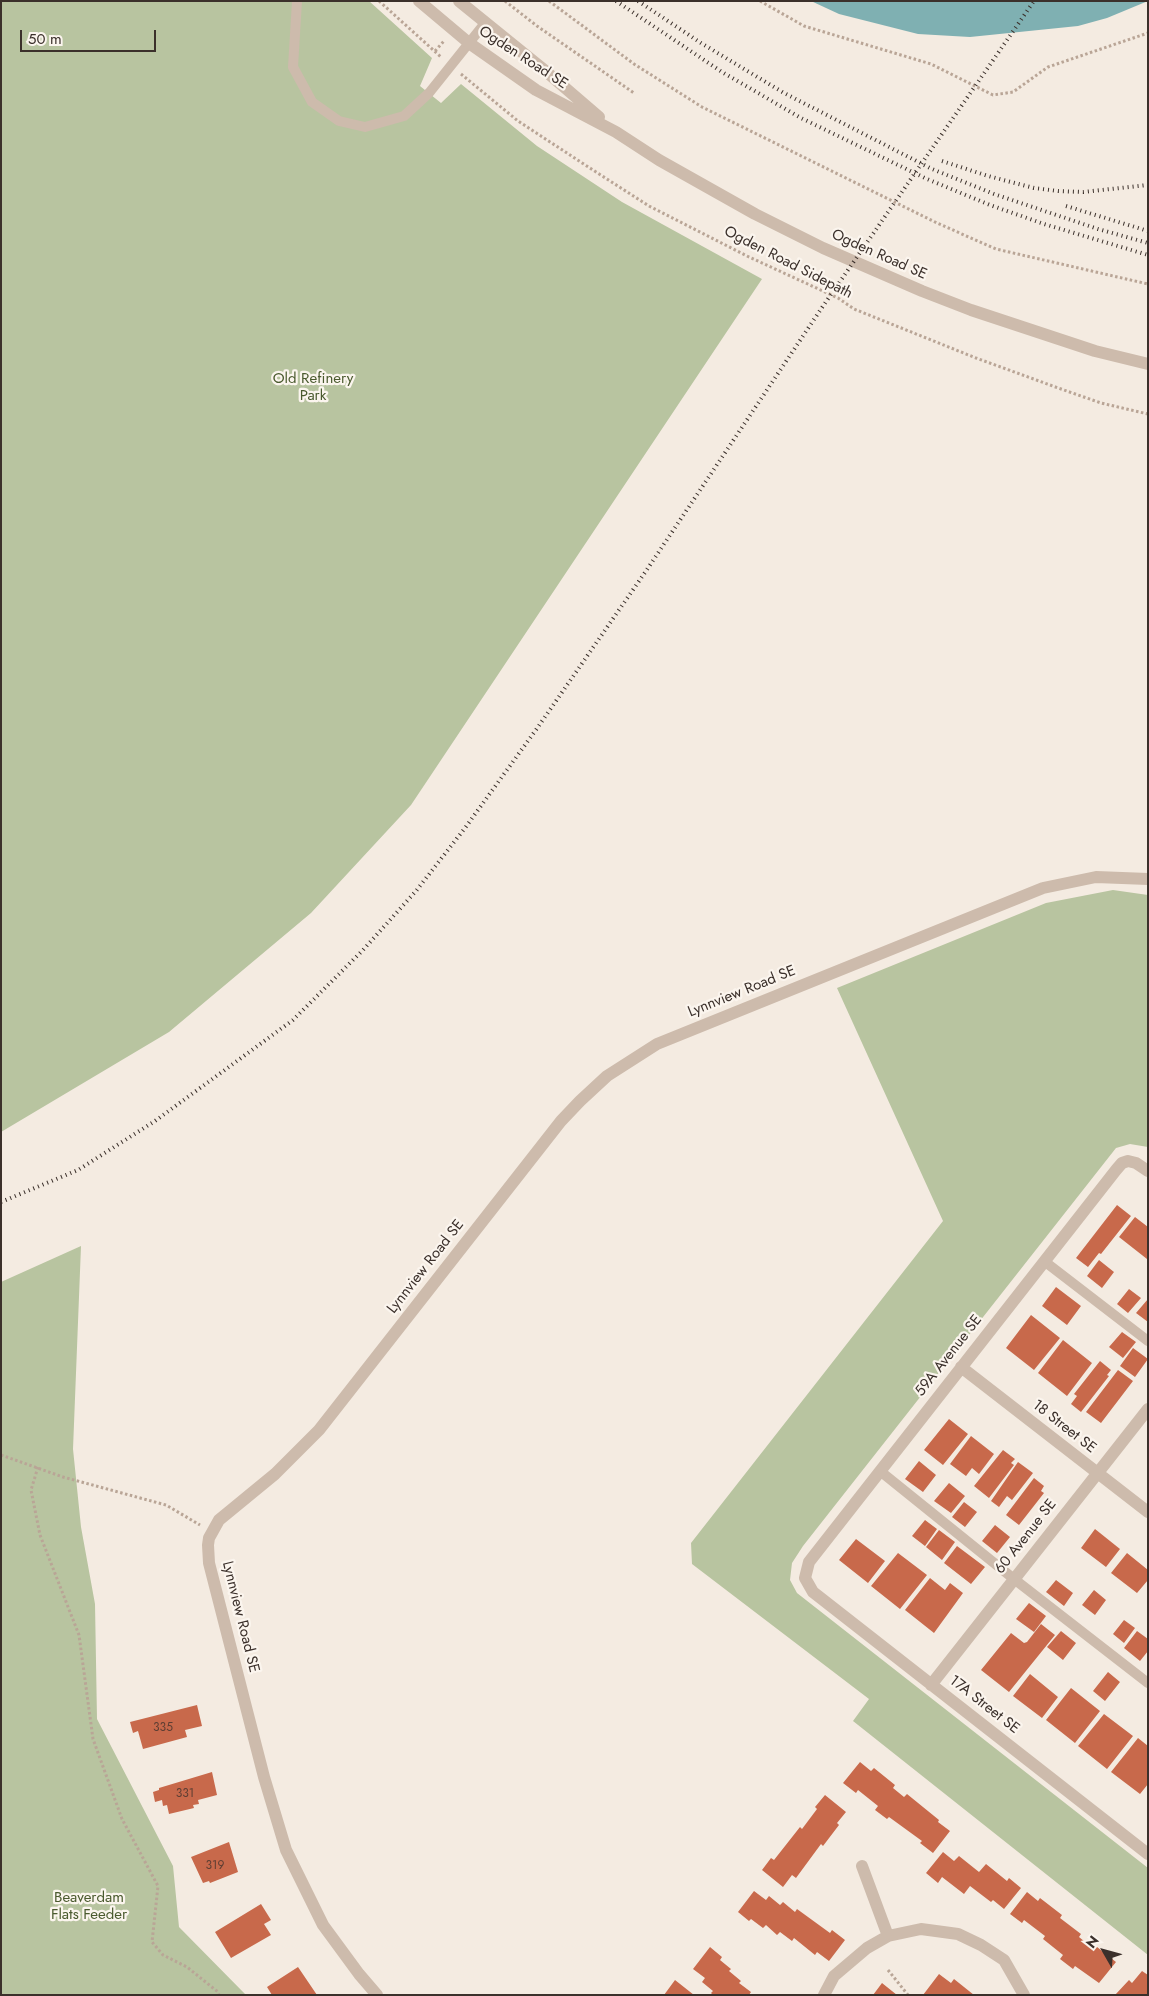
<!DOCTYPE html>
<html>
<head>
<meta charset="utf-8">
<style>
  body { margin:0 }
  #map { position:relative; width:1149px; height:1996px; overflow:hidden; background:#f4ebe1; font-family:Jost,sans-serif }
  canvas { display:block }
  .frame { position:absolute; inset:0; border:2px solid #3b302b; pointer-events:none }
  .north { position:absolute; left:1079px; top:1926px; width:50px; height:50px; -webkit-text-stroke:4px #fbf5ee; paint-order:stroke; rotate:308deg; font-size:14px; font-weight:700; line-height:20px; text-align:center; color:#3b302b }
  .north::after { content:''; display:block; margin:auto; width:18px; height:22px; background:#3b302b; clip-path:polygon(50% 0,100% 100%,50% 72%,0 100%) }
  .scale { position:absolute; left:20px; top:30px; width:136px; height:22px; box-sizing:border-box; border:2px solid #3b302b; border-top:0; padding-left:6px; font-size:15px; line-height:18px; white-space:nowrap; color:#3b302b; -webkit-text-stroke:4px #fbf5ee; paint-order:stroke }
</style>
</head>
<body>
<div id="map">
<canvas width="1149" height="1996"></canvas>
<div class="frame"></div>
<div class="north">N</div>
<div class="scale">50 m</div>
</div>
<script>
const ctx = document.querySelector('canvas').getContext('2d');
ctx.lineJoin = 'round';
function fillPath(path, color) { ctx.fillStyle = color; ctx.fill(path, 'evenodd'); }
const shape = rows => new Path2D(rows.map(r => 'M' + r).join(''));
function stroke(path, color, width, dash) { ctx.strokeStyle = color; ctx.lineWidth = width; ctx.lineCap = dash ? 'butt' : 'round'; ctx.setLineDash(dash || []); ctx.stroke(path); }
function write(font, color, halo, rows, align = 'center') {
  ctx.font = font + ' Jost,sans-serif'; ctx.lineWidth = 4.5; ctx.setLineDash([]); ctx.textBaseline = 'middle'; ctx.strokeStyle = halo; ctx.fillStyle = color; for (const [text, x, y, turn = 0] of rows) {
    ctx.save(); ctx.translate(x, y); ctx.rotate((+turn || 0) * Math.PI / 180); ctx.textAlign = isNaN(turn) ? turn : align; if (halo) ctx.strokeText(text, 0, 0); ctx.fillText(text, 0, 0); ctx.restore();
  }
}
fillPath(shape([
  [1,1,369,1,432,58,420,86,441,103,461,84,537,146,622,202,762,279,411,805,311,913,169,1032,1,1132],
  [1113,890,1148,895,1148,1147,1130,1144,1116,1148,803,1546,792,1563,790,1580,797,1593,1148,1868,1148,1955,853,1721,869,1699,692,1564,691,1543,943,1221,837,988,1046,903],
  [81,1246,73,1449,81,1527,95,1604,97,1719,173,1866,179,1927,246,1995,1,1995,1,1282]
]), '#b8c4a0');
fillPath(shape([
  [811,1,1148,1,1107,18,1078,26,970,37,918,34,839,14]
]), '#7fb0b2');
fillPath(shape([
  [1117,1205,1131,1216,1101,1254,1099,1253,1088,1267,1076,1258],
  [1135,1217,1148,1227,1147,1259,1119,1237],
  [1099,1260,1114,1272,1102,1288,1087,1276],
  [1056,1287,1081,1306,1067,1325,1042,1306],
  [1129,1289,1141,1298,1128,1313,1117,1304],
  [1148,1299,1148,1322,1136,1313],
  [1031,1315,1060,1338,1034,1370,1006,1348],
  [1122,1332,1136,1342,1123,1358,1109,1347],
  [1063,1340,1092,1363,1067,1396,1038,1373],
  [1133,1348,1148,1359,1135,1377,1120,1366],
  [1100,1361,1111,1370,1107,1375,1109,1376,1081,1412,1071,1404,1077,1396,1074,1394],
  [1118,1370,1133,1381,1101,1423,1086,1412],
  [949,1419,968,1434,943,1465,924,1450],
  [971,1436,994,1454,979,1474,972,1468,966,1476,950,1464],
  [1003,1450,1015,1459,1011,1463,1014,1465,989,1498,974,1486],
  [919,1461,936,1475,923,1492,905,1479],
  [1018,1462,1033,1473,1012,1500,1007,1496,999,1507,991,1501],
  [1034,1478,1044,1486,1041,1491,1044,1493,1019,1525,1006,1515],
  [949,1483,965,1496,951,1513,934,1501],
  [964,1502,977,1512,965,1527,952,1517],
  [925,1520,937,1529,925,1546,912,1536],
  [995,1525,1010,1537,997,1553,982,1541],
  [1095,1529,1120,1549,1106,1567,1081,1548],
  [939,1530,955,1542,942,1560,926,1547],
  [856,1539,885,1561,868,1583,839,1560],
  [957,1546,985,1567,971,1584,944,1563],
  [898,1553,927,1575,900,1609,871,1586],
  [1127,1553,1148,1570,1148,1580,1137,1593,1111,1573],
  [930,1578,945,1590,950,1583,963,1593,934,1633,905,1610],
  [1056,1580,1073,1593,1064,1606,1046,1592],
  [1094,1590,1106,1600,1095,1615,1082,1605],
  [1029,1603,1046,1616,1034,1632,1016,1619],
  [1124,1620,1135,1628,1124,1643,1113,1634],
  [1041,1624,1055,1635,1009,1692,981,1670,1011,1633,1024,1643,1027,1642],
  [1061,1631,1076,1643,1063,1660,1047,1647],
  [1137,1631,1148,1639,1148,1651,1140,1661,1124,1648],
  [1108,1672,1120,1682,1105,1701,1093,1691],
  [1030,1674,1058,1697,1042,1718,1013,1696],
  [1071,1688,1100,1711,1075,1743,1046,1720],
  [197,1705,202,1726,185,1730,187,1737,143,1749,138,1731,133,1733,130,1722],
  [1104,1714,1133,1736,1107,1769,1078,1746],
  [1138,1738,1148,1746,1148,1784,1140,1794,1111,1772],
  [860,1762,871,1771,874,1768,895,1785,893,1788,904,1797,907,1794,939,1820,938,1822,950,1831,933,1853,920,1843,922,1841,889,1817,887,1819,875,1810,878,1806,858,1790,856,1793,843,1783],
  [212,1772,217,1795,198,1800,199,1804,193,1805,194,1808,169,1814,167,1805,163,1806,162,1800,155,1802,153,1792,159,1790,159,1788],
  [825,1795,846,1812,837,1823,839,1825,823,1846,821,1844,796,1878,792,1875,783,1887,762,1870,771,1858,774,1860,800,1827,802,1829,817,1809,815,1807],
  [229,1842,238,1872,210,1883,209,1881,203,1883,191,1857],
  [943,1852,954,1861,959,1856,979,1872,986,1864,1007,1881,1009,1878,1021,1888,1004,1909,993,1900,991,1902,970,1886,964,1894,942,1877,938,1883,926,1873],
  [754,1891,766,1900,769,1896,780,1905,783,1902,795,1912,797,1909,830,1933,832,1930,845,1940,829,1961,817,1952,815,1955,794,1938,792,1941,780,1932,777,1935,766,1925,763,1928,751,1919,749,1921,738,1912],
  [1027,1892,1038,1901,1040,1898,1062,1915,1060,1918,1081,1934,1079,1937,1090,1946,1092,1943,1116,1962,1099,1983,1075,1966,1073,1969,1060,1959,1063,1955,1043,1939,1045,1936,1024,1920,1022,1923,1010,1914],
  [261,1904,271,1920,264,1924,271,1935,231,1958,215,1932],
  [710,1947,722,1957,720,1960,731,1969,729,1971,741,1981,739,1983,751,1992,749,1995,713,1995,711,1993,713,1991,702,1982,705,1978,693,1969],
  [298,1967,317,1995,272,1995,267,1987],
  [1142,1971,1148,1975,1148,1995,1115,1995,1129,1980,1132,1983],
  [939,1974,951,1983,954,1979,974,1995,923,1995],
  [675,1980,694,1995,664,1995],
  [882,1983,897,1995,873,1995]
]), '#c8694b');
stroke(shape([
  [379,1,441,57],
  [505,1,537,26,634,93],
  [549,1,634,64,702,107,937,223,996,249,1148,284],
  [760,1,804,26,931,64,993,95,1013,92,1048,67,1148,33],
  [435,51,444,41],
  [461,74,518,121,596,172,649,206,747,256,838,298,854,309,976,358,1061,389,1101,403,1148,414],
  [1,1455,63,1477,166,1505,200,1525],
  [38,1467,31,1490,40,1535,79,1635,93,1739,122,1819,158,1886,152,1942,163,1955,187,1967,218,1992,219,1995],
  [888,1970,908,1995]
]), '#b9a596', 3, [2.5, 2.5]);
stroke(shape([
  [297,1,293,67,312,102,339,121,365,127,404,116,429,93,485,23],
  [1044,1261,1148,1341],
  [880,1471,1014,1579,1148,1683]
]), '#cdbbac', 10);
stroke(shape([
  [1148,1171,1136,1163,1128,1161,1122,1163,1116,1170,809,1562,805,1578,813,1592,1148,1854],
  [961,1367,1148,1512],
  [931,1685,1148,1409],
  [862,1866,888,1936],
  [377,1995,359,1974,323,1925,286,1850,264,1777,209,1563,208,1545,209,1538,219,1520,275,1474,319,1430,561,1121,580,1101,607,1076,657,1044,1043,888,1096,877,1148,879],
  [824,1995,834,1976,867,1948,888,1936,921,1929,958,1934,981,1945,1004,1960,1024,1995]
]), '#cdbbac', 12);
stroke(shape([
  [419,1,469,43,536,90,616,132,659,160,755,214,823,248,922,291,971,310,1095,351,1148,364],
  [459,1,549,74,599,117]
]), '#cdbbac', 12);
stroke(shape([
  [616,1,722,72,801,118,927,179,990,205,1044,224,1148,255],
  [638,1,701,43,784,93,932,169,994,194,1098,229,1148,243],
  [942,161,988,176,1034,188,1058,191,1083,192,1148,185],
  [1066,206,1148,231],
  [1,1202,78,1170,155,1121,293,1020,363,950,416,891,465,828,538,727,646,571,821,309,1034,1]
]), '#3b302b', 4, [1, 4]);
write('12px', '#5e3e33', null, [
  ["335",163,1728],
  ["331",185,1794],
  ["319",215,1866]
]);
write('15px', '#3b302b', '#fbf5ee', [
  ["Ogden Road SE",523,58,33],
  ["Ogden Road SE",879,255,24],
  ["Ogden Road Sidepath",788,263,27],
  ["Lynnview Road SE",742,992,-22],
  ["Lynnview Road SE",426,1267,-52],
  ["59A Avenue SE",949,1356,-52],
  ["18 Street SE",1064,1427,38],
  ["60 Avenue SE",1026,1537,-52],
  ["Lynnview Road SE",240,1617,76],
  ["17A Street SE",984,1705,38]
]);
write('15px', '#4a5a2e', '#fbf5ee', [
  ["Old Refinery",313,379],
  ["Park",313,396],
  ["Beaverdam",89,1898],
  ["Flats Feeder",89,1915]
]);
</script>
</body>
</html>
